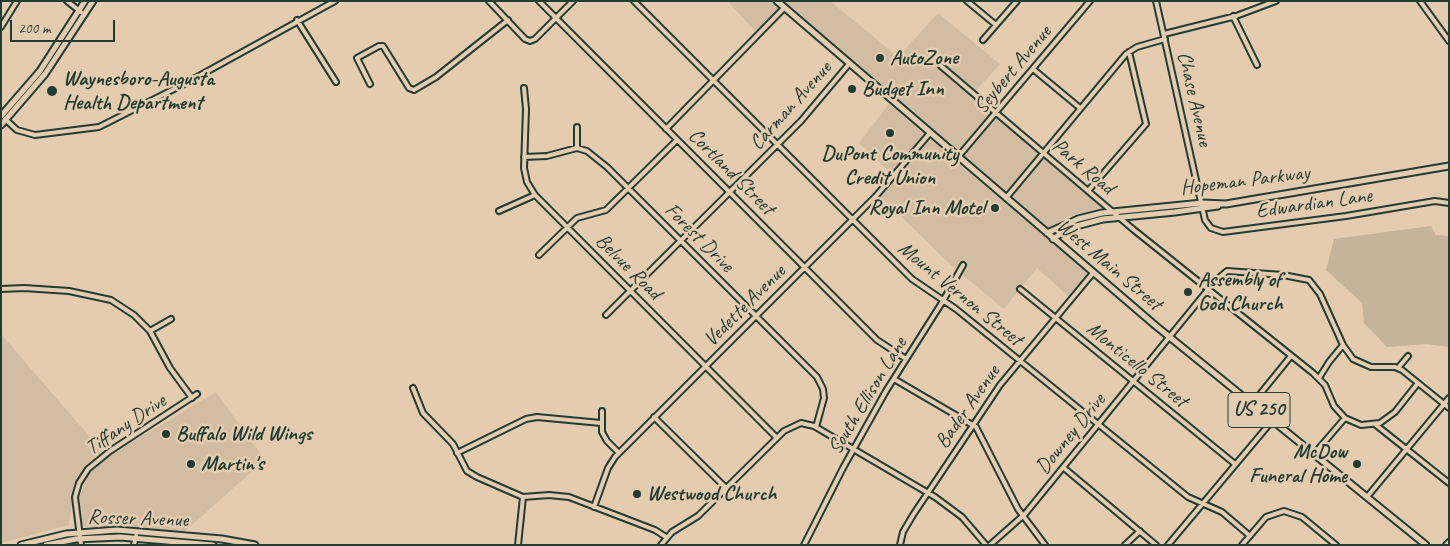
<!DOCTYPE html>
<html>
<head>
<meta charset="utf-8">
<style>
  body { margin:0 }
  #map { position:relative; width:1450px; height:546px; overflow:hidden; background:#e6ccae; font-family:Caveat,sans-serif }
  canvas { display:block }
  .frame { position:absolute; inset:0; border:2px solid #1f3d34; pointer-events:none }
  .scale { position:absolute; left:10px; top:20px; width:105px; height:22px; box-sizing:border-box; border:2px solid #1f3d34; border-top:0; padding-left:6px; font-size:15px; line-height:18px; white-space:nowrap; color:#1f3d34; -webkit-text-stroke:4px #e6ccae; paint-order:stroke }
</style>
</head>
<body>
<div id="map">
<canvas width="1450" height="546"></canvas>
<div class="frame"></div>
<div class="scale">200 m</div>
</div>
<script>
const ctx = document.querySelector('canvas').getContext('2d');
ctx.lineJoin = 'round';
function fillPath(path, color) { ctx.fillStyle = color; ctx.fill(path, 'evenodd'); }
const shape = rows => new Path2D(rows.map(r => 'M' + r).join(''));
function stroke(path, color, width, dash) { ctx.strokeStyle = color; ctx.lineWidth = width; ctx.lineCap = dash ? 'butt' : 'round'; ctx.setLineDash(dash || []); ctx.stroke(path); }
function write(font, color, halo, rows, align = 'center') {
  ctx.font = font + ' Caveat,sans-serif'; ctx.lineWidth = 5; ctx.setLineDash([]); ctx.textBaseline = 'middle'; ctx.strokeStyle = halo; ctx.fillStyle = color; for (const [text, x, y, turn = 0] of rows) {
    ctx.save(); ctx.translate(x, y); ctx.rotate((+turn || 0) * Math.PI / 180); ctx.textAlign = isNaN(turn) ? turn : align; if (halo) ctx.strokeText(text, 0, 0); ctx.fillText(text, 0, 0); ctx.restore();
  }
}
fillPath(shape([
  [727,1,772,1,785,14,761,37],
  [784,1,830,1,898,57,938,13,1000,64,971,96,1106,210,1069,216,1048,228,802,20],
  [889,104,1088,274,1069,297,1037,268,1004,309,954,268,876,192,892,174,859,143],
  [1,334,102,451,86,465,74,489,69,525,1,543],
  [216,392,265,460,184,532,105,527,84,527,81,524,79,498,88,475,109,456]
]), '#d2bda2');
fillPath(shape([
  [1431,226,1436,235,1449,236,1449,347,1427,344,1387,347,1364,323,1362,303,1326,270,1334,239]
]), '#c5b49a');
const minor = shape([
  [67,1,81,12],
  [489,1,525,39,530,41,535,39,573,1],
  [539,1,877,340,906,359],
  [634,1,912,279,956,309,1188,497,1222,512,1250,536],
  [967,1,996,25],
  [1156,1,1205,220,1211,228,1223,232,1346,216,1435,201,1449,203],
  [1420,1,1449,41],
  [1233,16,1257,65],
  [297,20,336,82],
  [1,27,17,1],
  [1164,34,1236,16,1276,1],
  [983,40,1017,1],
  [941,66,1134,230,1313,373,1325,385,1334,406,1345,418,1361,425,1380,423,1395,412,1418,383],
  [1033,69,1080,108],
  [370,84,357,58,379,46,383,46,409,88,414,90,436,77,508,20],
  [524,88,526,109,524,168,527,182,535,195,777,438],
  [5,119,17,130,35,135,99,127,188,82,335,1],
  [666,129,784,8],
  [577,148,577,127],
  [524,157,547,156,577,148,587,151,607,167,817,377,823,389,824,398,816,427],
  [958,157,1090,1],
  [1088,191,1146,124,1129,52],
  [1006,198,1126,54,1137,47,1165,39],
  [499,211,535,195],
  [539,255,577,218,606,210,677,140],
  [1,289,24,288,69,291,111,300,134,315,150,331,170,368,192,398],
  [1020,289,1235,464],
  [606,315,801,121,849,64],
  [150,331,171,319],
  [1398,368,1408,356],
  [1319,378,1329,362,1343,345],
  [894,379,976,427,1018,509,1045,545],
  [413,388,423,413,453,444,467,471,477,477,523,497],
  [1252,404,1291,356],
  [602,411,602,432,607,441,619,453],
  [654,417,726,488],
  [1376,425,1449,483],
  [457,453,526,419,537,417,601,423],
  [1314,454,1345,418],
  [1064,468,1156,545],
  [523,497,549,495,569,497,655,530,666,537],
  [1367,497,1449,398],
  [594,507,608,468,615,457,876,196,930,133],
  [81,545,75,497,79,483,88,469,110,451,197,394],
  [134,545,136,536],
  [518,545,523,497],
  [661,545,672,532,698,516,784,431,801,423,814,426,935,497,962,517,986,545],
  [804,545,843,468,886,391,943,301,963,265],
  [900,545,903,532,913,515,1000,385,1093,273],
  [990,545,1025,514,1215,281,1227,271,1283,275,1309,280,1320,294,1343,345,1353,359,1371,367,1395,367,1402,370,1449,408],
  [1125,545,1140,531],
  [1168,545,1272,421],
  [1242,545,1266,517,1284,511,1302,517,1336,545],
  [1446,545,1449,542]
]);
const major = shape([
  [777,1,1156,326,1426,545],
  [1,116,40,71,85,1],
  [1,125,45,74,93,1],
  [1047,233,1078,219,1102,213,1202,203,1226,204,1449,166],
  [1053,239,1069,228,1103,219,1175,212,1218,206],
  [21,545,66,534,117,530,222,539,255,545],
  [46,545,76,539,120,537,213,545]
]);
stroke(minor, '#1f3d34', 8);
stroke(major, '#1f3d34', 9);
stroke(minor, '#e6ccae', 4);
stroke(major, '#e6ccae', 5);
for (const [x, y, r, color] of [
  [880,58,5,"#1f3d34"],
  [852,89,5,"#1f3d34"],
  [52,91,6,"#1f3d34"],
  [890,133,5,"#1f3d34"],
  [995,208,5,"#1f3d34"],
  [1188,292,5,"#1f3d34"],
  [166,434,5,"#1f3d34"],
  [191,464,5,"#1f3d34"],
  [1357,464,5,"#1f3d34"],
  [637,494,5,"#1f3d34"]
]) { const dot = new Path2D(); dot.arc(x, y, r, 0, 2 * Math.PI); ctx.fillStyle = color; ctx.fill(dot); stroke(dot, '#e6ccae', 2); }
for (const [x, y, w] of [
  [1259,410,62]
]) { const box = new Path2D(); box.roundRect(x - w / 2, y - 17.5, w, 35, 4); ctx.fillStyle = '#e6ccae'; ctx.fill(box); stroke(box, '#1f3d34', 1); }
write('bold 20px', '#1f3d34', null, [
  ["US 250",1259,410]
]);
write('bold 21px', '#1f3d34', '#e6ccae', [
  ["AutoZone",890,58],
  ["Waynesboro-Augusta",63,79],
  ["Health Department",63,103],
  ["Budget Inn",862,89],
  ["DuPont Community",890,154,"center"],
  ["Credit Union",890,178,"center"],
  ["Royal Inn Motel",985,208,"right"],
  ["Assembly of",1198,280],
  ["God Church",1198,304],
  ["Buffalo Wild Wings",176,434],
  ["McDow",1347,452,"right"],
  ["Funeral Home",1347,476,"right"],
  ["Martin's",201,464],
  ["Westwood Church",647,494]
], 'left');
write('21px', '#1f3d34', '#e6ccae', [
  ["Seybert Avenue",1013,70,-50],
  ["Chase Avenue",1194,99,77],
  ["Carman Avenue",791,106,-48],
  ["Park Road",1083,167,40],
  ["Cortland Street",731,172,45],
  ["Hopeman Parkway",1245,181,-7],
  ["Edwardian Lane",1314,204,-8],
  ["Forest Drive",699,238,45],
  ["West Main Street",1109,265,40],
  ["Belvue Road",628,267,45],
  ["Mount Vernon Street",960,294,39],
  ["Vedette Avenue",745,306,-45],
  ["Monticello Street",1137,365,39],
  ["South Ellison Lane",868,396,-59],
  ["Bader Avenue",968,407,-55],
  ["Tiffany Drive",126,425,-34],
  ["Downey Drive",1071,434,-51],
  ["Rosser Avenue",138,519,2]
]);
</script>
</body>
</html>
